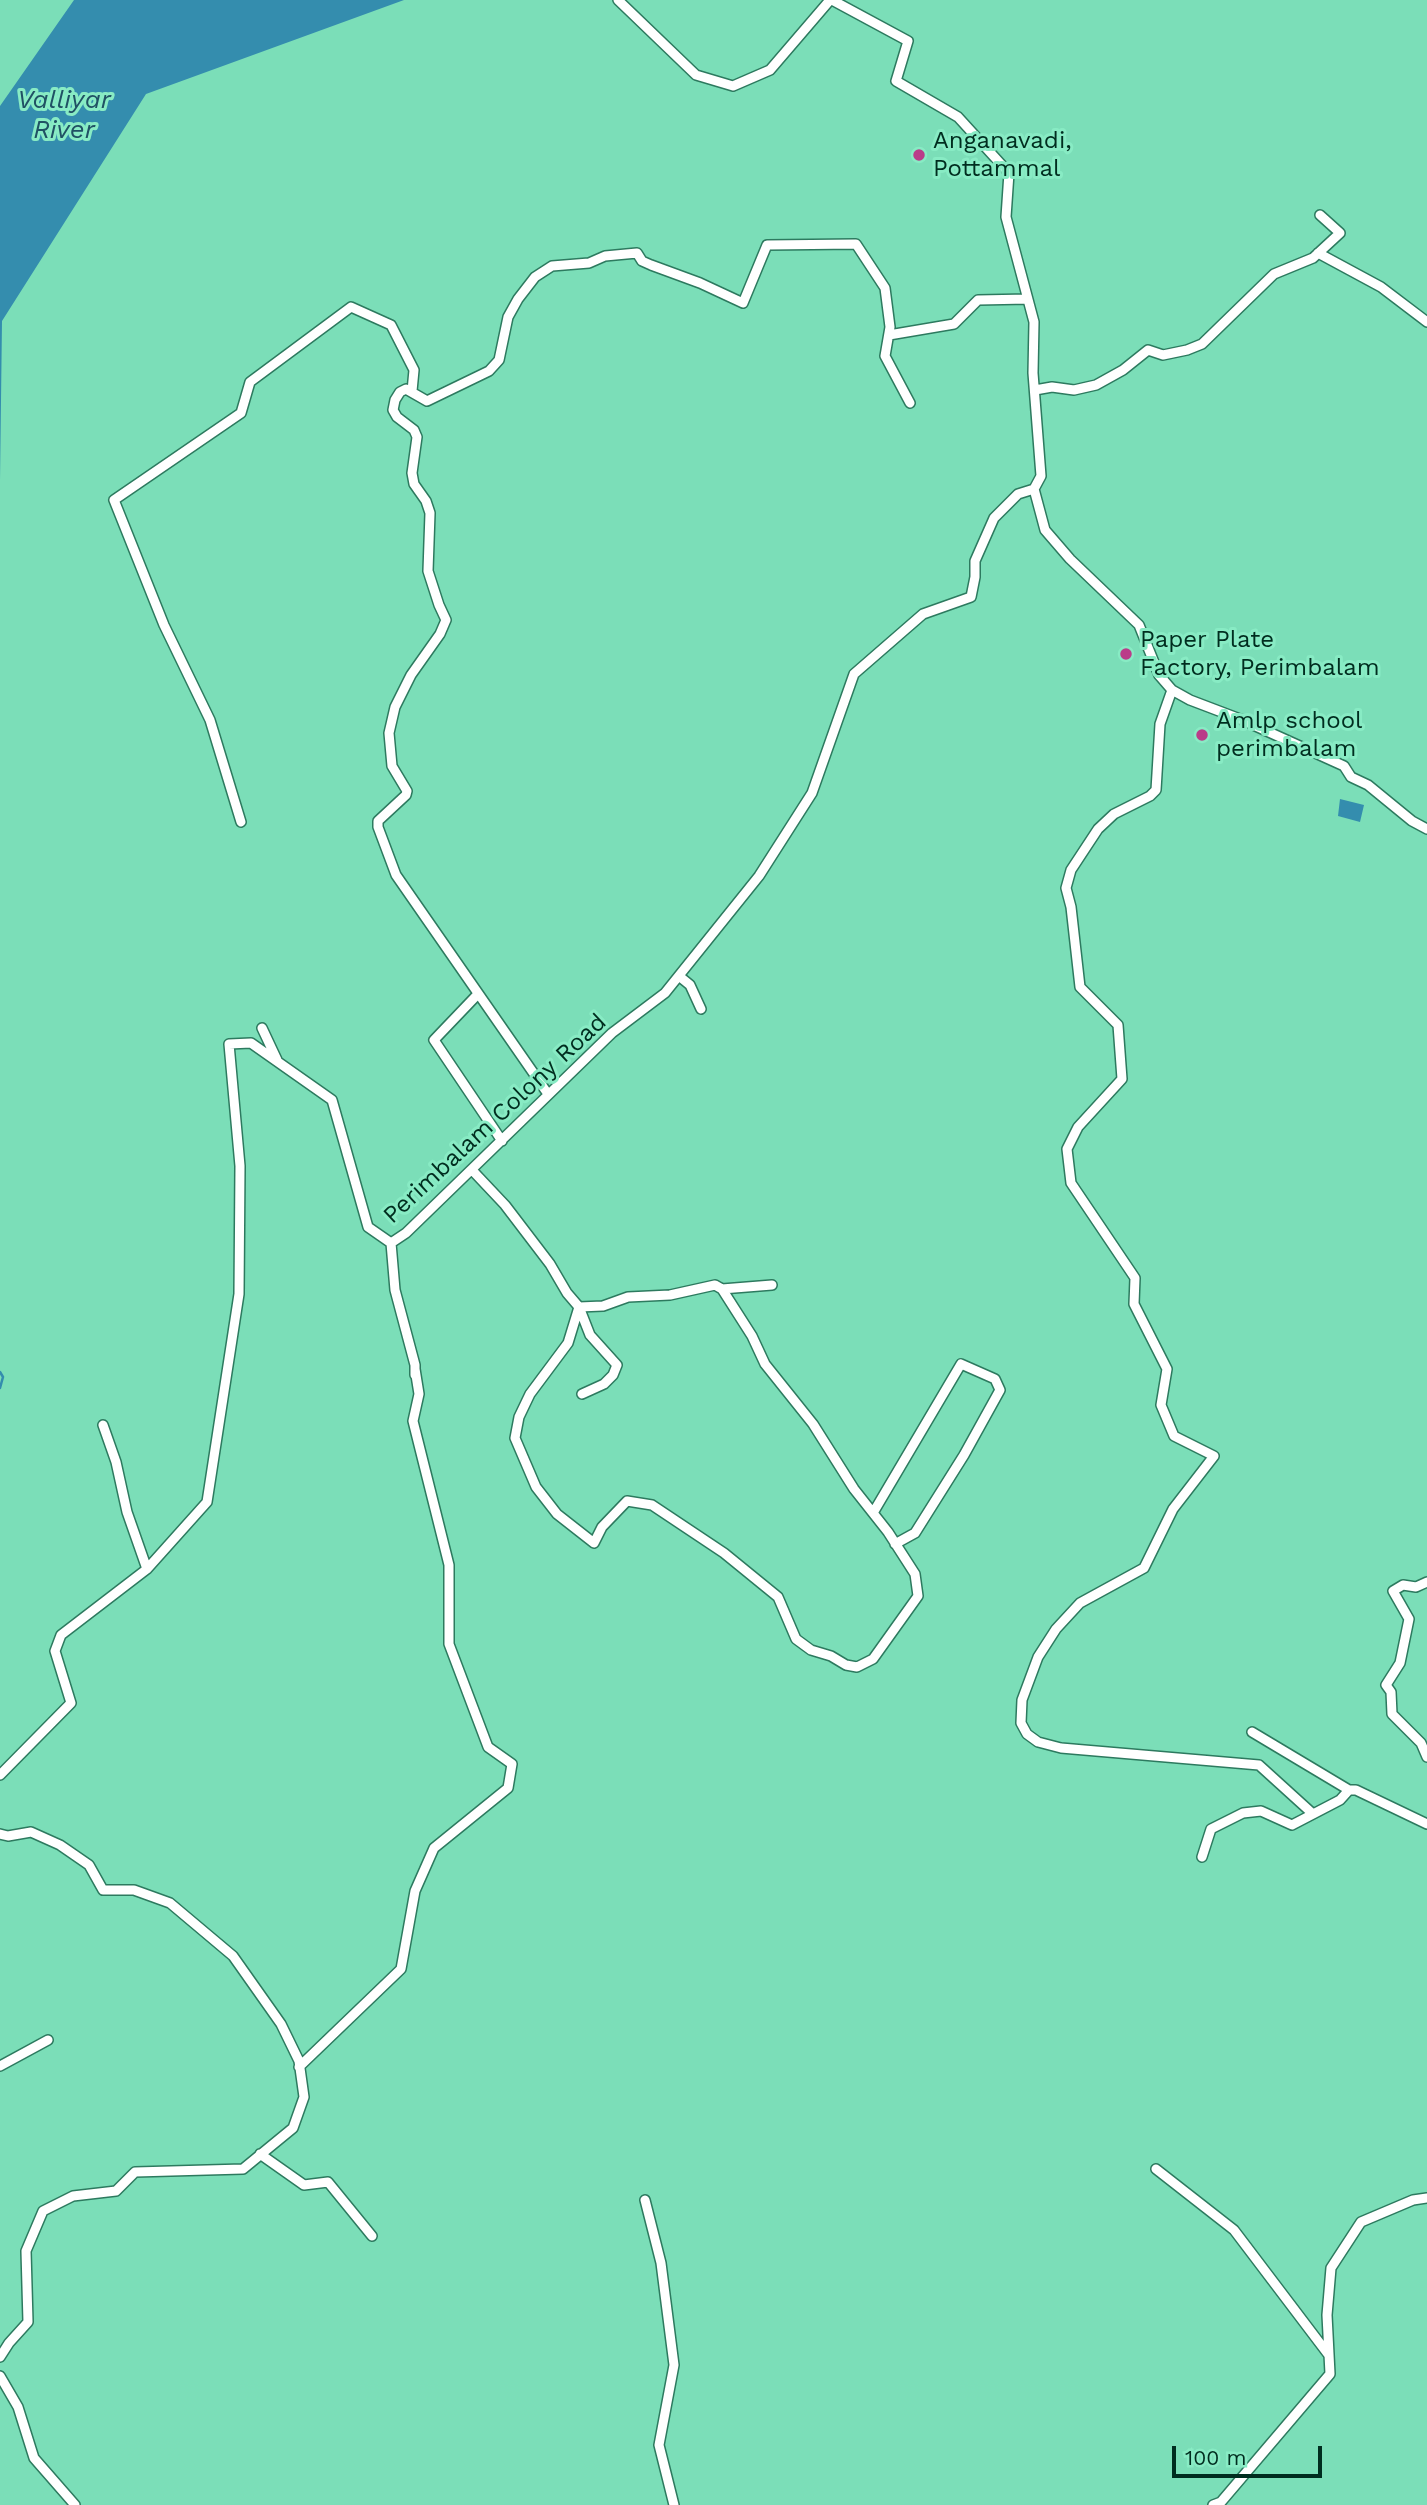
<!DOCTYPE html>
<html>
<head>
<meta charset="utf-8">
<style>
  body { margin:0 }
  #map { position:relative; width:1427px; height:2505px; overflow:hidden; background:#7bdeb8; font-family:"Work Sans",sans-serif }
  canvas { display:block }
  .scale { position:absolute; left:1172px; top:2446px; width:150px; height:32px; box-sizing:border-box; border:4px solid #002d1f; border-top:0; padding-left:9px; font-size:21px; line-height:24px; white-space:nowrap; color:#002d1f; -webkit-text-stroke:5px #88ebc4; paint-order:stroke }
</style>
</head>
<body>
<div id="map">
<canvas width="1427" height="2505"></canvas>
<div class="scale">100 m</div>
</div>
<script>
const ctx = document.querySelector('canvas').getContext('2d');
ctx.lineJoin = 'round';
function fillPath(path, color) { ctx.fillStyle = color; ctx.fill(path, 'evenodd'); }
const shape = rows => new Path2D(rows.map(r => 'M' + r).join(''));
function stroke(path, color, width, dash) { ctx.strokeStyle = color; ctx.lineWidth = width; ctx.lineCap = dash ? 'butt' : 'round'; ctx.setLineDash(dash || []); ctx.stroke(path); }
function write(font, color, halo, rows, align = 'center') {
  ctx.font = font + ' "Work Sans",sans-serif'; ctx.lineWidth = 6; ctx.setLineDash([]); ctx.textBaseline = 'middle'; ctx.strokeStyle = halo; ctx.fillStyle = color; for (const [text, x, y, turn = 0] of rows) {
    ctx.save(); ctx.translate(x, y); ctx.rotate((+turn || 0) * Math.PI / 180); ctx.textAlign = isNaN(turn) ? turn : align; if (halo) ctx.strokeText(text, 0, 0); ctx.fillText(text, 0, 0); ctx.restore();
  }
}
fillPath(shape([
  [74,0,404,0,146,94,2,321,0,480,0,106],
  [1340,799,1364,805,1360,822,1338,816]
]), '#348dae');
stroke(shape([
  [0,1372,3,1377,0,1388]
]), '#348dae', 2.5);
const minor = shape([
  [618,0,696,75,733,86,770,70,830,0],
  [1318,253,1381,287,1427,322],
  [889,335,954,324,978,300,1028,299],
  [1035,390,1052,387,1074,390,1096,385,1123,370,1148,350,1163,355,1187,350,1202,344,1274,274,1313,258,1340,233,1320,215],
  [1034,489,1045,530,1070,559,1139,625,1159,675,1172,690,1190,700,1240,719,1344,766,1351,777,1368,785,1412,821,1427,829],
  [1172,690,1160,724,1156,790,1150,796,1114,814,1098,829,1071,870,1066,888,1071,907,1080,987,1118,1025,1122,1079,1078,1127,1067,1149,1071,1183,1135,1278,1134,1304,1167,1369,1161,1405,1174,1436,1214,1456,1173,1509,1144,1568,1080,1603,1056,1629,1038,1657,1022,1700,1021,1723,1027,1734,1038,1742,1061,1748,1259,1765,1313,1814],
  [241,822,210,720,164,625,114,500,241,413,250,382,351,307,391,325,414,370,412,391],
  [679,976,690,985,701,1009],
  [477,995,434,1040,502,1141],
  [262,1028,277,1060],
  [548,1094,396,875,378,827,378,821,406,795,407,791,392,766,389,733,395,707,411,675,440,634,446,620,439,605,428,571,430,513,426,501,414,484,412,473,417,437,414,430,397,417,393,410,395,400,400,392,406,389,427,401,489,371,499,360,508,317,518,299,535,277,552,266,589,263,605,256,637,253,642,261,651,265,700,283,743,303,767,245,856,244,885,288,890,327,885,356,910,403],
  [472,1170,505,1205,550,1264,567,1293,579,1307,603,1306,628,1297,670,1295,715,1285,722,1289,752,1336,765,1364,813,1424,854,1489,888,1532,915,1574,918,1596,873,1659,857,1667,846,1665,831,1656,811,1650,796,1639,778,1597,724,1553,652,1505,627,1501,602,1527,594,1543,557,1514,536,1487,515,1438,519,1417,530,1394,568,1343,579,1307],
  [391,1243,395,1290,415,1365,415,1375],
  [722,1289,772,1285],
  [579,1307,590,1335,617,1365,613,1375,604,1384,582,1394],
  [103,1425,116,1462,127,1512,147,1569],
  [873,1513,961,1364,995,1379,1000,1390,964,1455,915,1533,895,1544],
  [1427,1582,1416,1587,1403,1585,1393,1591,1409,1619,1400,1663,1386,1685,1391,1692,1392,1714,1421,1743,1427,1757],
  [1252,1732,1349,1790,1356,1790,1427,1824],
  [0,1775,71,1703,55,1651,61,1635,147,1569,207,1502,239,1294,240,1166,229,1044,251,1043,332,1100,368,1227,391,1243,406,1233,612,1033,665,993,759,876,812,793,854,674,923,614,971,597,975,577,975,561,994,518,1018,494,1034,489,1041,476,1033,373,1034,322,1006,217,1009,173,958,117,896,81,908,41,832,0],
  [0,1834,8,1836,31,1832,60,1845,89,1865,103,1890,134,1890,170,1903,233,1956,281,2024,299,2061,304,2097,293,2128,243,2169,135,2172,116,2191,73,2196,43,2211,26,2251,28,2322,9,2343,0,2357],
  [1202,1857,1211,1829,1243,1813,1261,1811,1292,1825,1340,1800,1349,1790],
  [0,2066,48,2040],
  [299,2067,401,1969,415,1891,434,1848,508,1788,512,1764,488,1747,449,1644,449,1565,413,1421,419,1394,415,1369],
  [260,2154,304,2185,328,2182,372,2236],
  [1156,2169,1234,2230,1328,2354],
  [645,2200,661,2263,674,2365,659,2445,674,2505],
  [0,2376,18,2407,34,2458,75,2505],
  [1213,2505,1221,2502,1330,2374,1327,2315,1331,2268,1361,2222,1413,2200,1427,2198]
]);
stroke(minor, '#2d7a5f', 12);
stroke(minor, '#fff', 9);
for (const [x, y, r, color] of [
  [919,155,7,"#ba3c89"],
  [1126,654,7,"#ba3c89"],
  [1202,735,7,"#ba3c89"]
]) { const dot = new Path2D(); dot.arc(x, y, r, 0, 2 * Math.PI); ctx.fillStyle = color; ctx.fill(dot); stroke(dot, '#88ebc4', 2.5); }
write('24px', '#002d1f', '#88ebc4', [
  ["Anganavadi,",933,141],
  ["Pottammal",933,169],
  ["Paper Plate",1140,640],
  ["Factory, Perimbalam",1140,668],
  ["Amlp school",1216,721],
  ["perimbalam",1216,749]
], 'left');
write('24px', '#002d1f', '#88ebc4', [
  ["Perimbalam Colony Road",495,1119,-43]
]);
write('italic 26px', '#205164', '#88ebc4', [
  ["Valliyar",64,100],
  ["River",64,130]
]);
</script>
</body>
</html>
